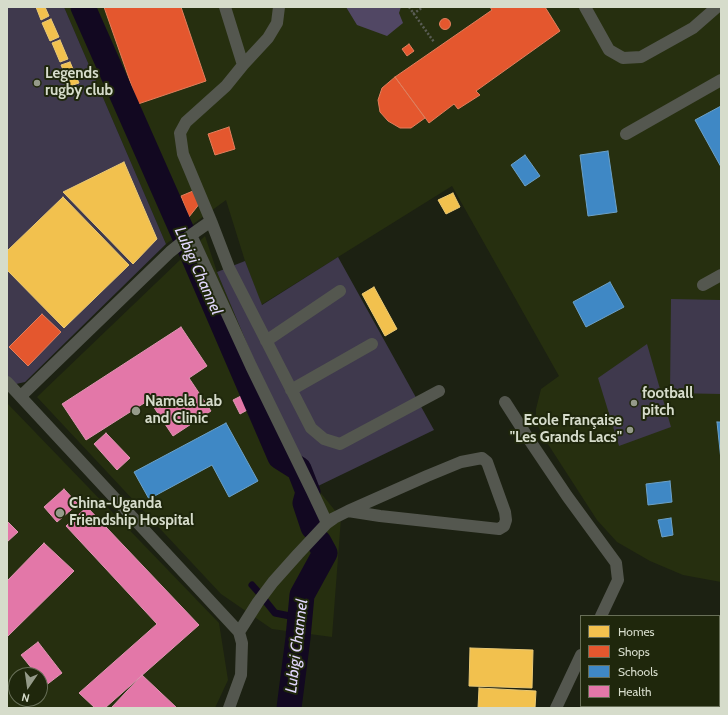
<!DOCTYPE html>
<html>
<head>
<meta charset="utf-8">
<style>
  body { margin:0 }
  #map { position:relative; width:728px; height:715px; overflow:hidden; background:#1c2112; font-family:Cabin,sans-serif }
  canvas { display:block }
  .frame { position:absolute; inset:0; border:8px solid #d6dccb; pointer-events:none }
  .legend { position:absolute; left:580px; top:615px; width:140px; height:92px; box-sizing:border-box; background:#1f270c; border:1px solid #686f58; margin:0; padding:5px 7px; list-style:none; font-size:12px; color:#d6dccb }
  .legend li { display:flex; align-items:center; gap:8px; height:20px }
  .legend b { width:20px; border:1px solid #686f58 }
  .north { position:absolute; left:8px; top:667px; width:40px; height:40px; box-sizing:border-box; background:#1f270c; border:1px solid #686f58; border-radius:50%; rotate:193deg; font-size:11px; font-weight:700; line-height:16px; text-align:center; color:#d6dccb }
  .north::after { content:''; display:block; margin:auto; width:14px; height:18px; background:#959b8a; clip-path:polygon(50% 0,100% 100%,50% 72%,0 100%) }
</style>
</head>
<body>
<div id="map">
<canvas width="728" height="715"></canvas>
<div class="frame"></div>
<ul class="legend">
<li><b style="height:11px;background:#f2c14e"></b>Homes</li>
<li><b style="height:11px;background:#e4572e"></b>Shops</li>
<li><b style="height:11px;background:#3f88c5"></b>Schools</li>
<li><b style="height:11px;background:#e377a8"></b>Health</li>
</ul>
<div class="north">N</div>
</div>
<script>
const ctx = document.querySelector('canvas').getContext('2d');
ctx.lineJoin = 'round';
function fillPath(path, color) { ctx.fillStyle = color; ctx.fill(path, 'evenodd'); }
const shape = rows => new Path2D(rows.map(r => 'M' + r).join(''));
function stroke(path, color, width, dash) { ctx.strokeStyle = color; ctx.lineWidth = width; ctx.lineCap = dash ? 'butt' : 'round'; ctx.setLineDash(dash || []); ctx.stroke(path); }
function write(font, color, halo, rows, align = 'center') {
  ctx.font = font + ' Cabin,sans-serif'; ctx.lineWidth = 4; ctx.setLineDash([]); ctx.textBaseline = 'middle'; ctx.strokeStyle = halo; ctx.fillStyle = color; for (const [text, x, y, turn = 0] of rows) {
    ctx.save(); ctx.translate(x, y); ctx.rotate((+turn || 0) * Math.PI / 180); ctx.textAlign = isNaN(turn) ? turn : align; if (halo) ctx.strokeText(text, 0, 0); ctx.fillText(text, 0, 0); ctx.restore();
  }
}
fillPath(shape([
  [64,7,721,7,721,582,683,575,650,561,617,542,597,520,544,438,536,422,536,409,541,389,559,376,452,186,261,305,245,261,226,200,166,244],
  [205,236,217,272,281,425,316,487,341,518,332,637,272,629,221,594,37,397],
  [7,403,219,623,228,680,215,708,7,708],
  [16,675,40,675,40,699,16,699]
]), '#262f0f');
fillPath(shape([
  [7,7,64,7,166,244,25,382,7,386],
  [338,257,434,430,316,487,281,425,217,272,245,261,262,305],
  [671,299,721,300,721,394,670,393],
  [647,344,671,427,619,446,598,378]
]), '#3f394d');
fillPath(shape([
  [346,7,401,7,399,13,403,23,387,36,357,25]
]), '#514764');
const homes = shape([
  [36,7,45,7,49,16,41,20,36,7],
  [51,19,59,37,50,41,42,23,51,19],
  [60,40,68,59,60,62,52,43,60,40],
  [70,62,79,83,70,86,61,65,70,62],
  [124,162,157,239,133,264,63,192,124,162],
  [453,193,460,207,446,214,438,200,453,193],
  [63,197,129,265,64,328,7,270,7,251,63,197],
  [374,287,397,329,385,336,362,294,374,287],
  [470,648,533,650,532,688,469,686,470,648],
  [479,688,536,691,535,708,478,708,479,688]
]);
fillPath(homes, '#f2c14e');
stroke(homes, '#eac974', 1);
const shops = shape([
  [104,7,181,7,206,81,138,104,104,7],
  [490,7,545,7,560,31,476,91,480,95,458,109,454,104,429,123,395,77,492,10,490,7],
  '439.5 24a5.5 5.5 0 1 1 11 0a5.5 5.5 0 1 1-11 0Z',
  [409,44,414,51,407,56,402,49,409,44],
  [395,77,425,118,411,128,400,128,388,121,380,112,378,100,382,88,395,77],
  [229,127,235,149,215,155,208,134,229,127],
  [193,191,200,203,189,217,181,196,193,191],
  [42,314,61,332,28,366,9,347,42,314]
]);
fillPath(shops, '#e4572e');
stroke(shops, '#e07f5d', 1);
const schools = shape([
  [721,106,721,167,695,120,721,106],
  [608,151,617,212,588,216,580,155,608,151],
  [525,155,540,176,525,186,511,165,525,155],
  [610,282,624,307,586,327,573,302,610,282],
  [717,422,721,422,721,460,717,422],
  [226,423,258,481,229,497,212,465,149,499,134,472,226,423],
  [670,481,672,502,648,505,646,484,670,481],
  [671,518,673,535,662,537,658,520,671,518]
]);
fillPath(schools, '#3f88c5');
stroke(schools, '#6ca1c7', 1);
const health = shape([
  [181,327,207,366,189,378,211,411,173,436,149,400,86,440,62,404,181,327],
  [243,395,251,408,240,414,233,400,243,395],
  [106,433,130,458,117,470,94,444,106,433],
  [64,489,78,504,57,522,44,507,64,489],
  [87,507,199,625,105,708,95,708,79,693,157,624,66,526,87,507],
  [7,521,18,532,7,542,7,521],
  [44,543,74,571,8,636,7,636,7,581,44,543],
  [38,642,62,673,45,686,40,679,40,675,37,675,21,655,38,642],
  [142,675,177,708,114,708,112,707,142,675]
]);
fillPath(health, '#e377a8');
stroke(health, '#df95b2', 1);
stroke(shape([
  [252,585,260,594],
  [263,598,275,613,300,618]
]), '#120821', 7);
stroke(shape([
  [83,7,194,258,280,457,299,469,308,492,305,503,313,527],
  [289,708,298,638,302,595,325,553,319,542]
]), '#120821', 25);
stroke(shape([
  [409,7,434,42],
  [413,14,423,7]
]), '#595c54', 2.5, [2, 2]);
stroke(shape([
  [225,7,243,65],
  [279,7,277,23,268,38,243,65,226,86,186,122,180,133,183,154,211,221,229,268,311,428,324,439,340,444,439,391],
  [585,7,609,50,623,58,641,57,693,28,717,7],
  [626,134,721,80],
  [191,235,251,366,312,491,327,523],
  [703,285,721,275],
  [266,341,340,291],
  [7,382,239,632,242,643,241,675,229,708],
  [291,390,372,344],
  [21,396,170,252,191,235,211,221],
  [505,402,530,441,567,496,616,563,618,580,601,616],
  [239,632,258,602,273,582,298,554,327,523,334,518,348,511,427,476,461,462,482,458,487,462,505,512,506,520,504,526,499,529,380,516,348,511],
  [556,708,581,655]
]), '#54574f', 12);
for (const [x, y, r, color] of [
  [37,83,4,"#959b8a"],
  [634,403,4,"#959b8a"],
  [136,411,5,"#959b8a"],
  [630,430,4,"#959b8a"],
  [60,513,5,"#959b8a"]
]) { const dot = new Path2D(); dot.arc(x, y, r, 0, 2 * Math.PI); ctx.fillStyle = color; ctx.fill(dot); stroke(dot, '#1f270c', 1.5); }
write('bold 15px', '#d6dccb', '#1f270c', [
  ["Legends",45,74],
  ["rugby club",45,91],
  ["football",642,394],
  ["pitch",642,411],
  ["Namela Lab",145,402],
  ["and Clinic",145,419],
  ["Ecole Française",622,421,"right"],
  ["\"Les Grands Lacs\"",622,438,"right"],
  ["China-Uganda",69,504],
  ["Friendship Hospital",69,521]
], 'left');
write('italic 16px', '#e2d7fd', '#1f270c', [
  ["Lubigi Channel",198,271,66],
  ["Lubigi Channel",297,646,-83]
]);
</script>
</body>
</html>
